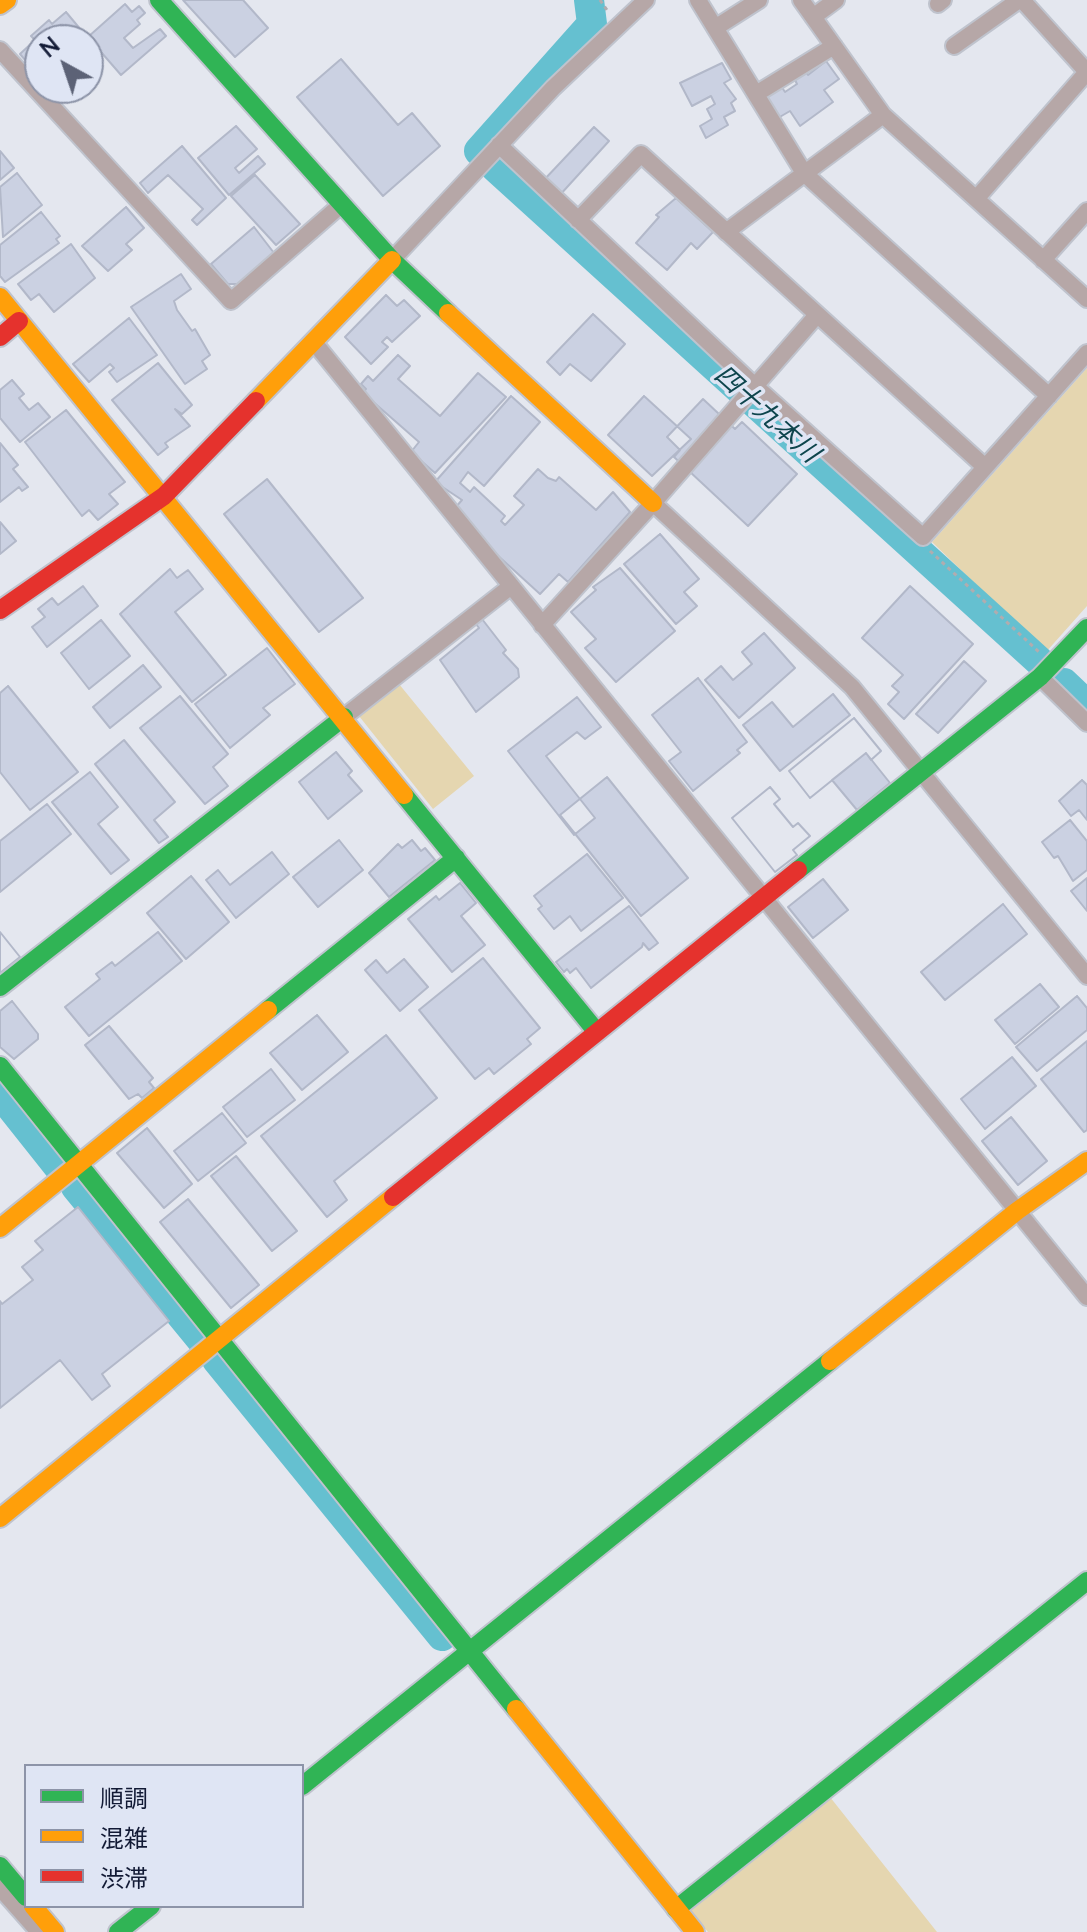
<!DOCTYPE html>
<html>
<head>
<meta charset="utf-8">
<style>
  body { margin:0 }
  #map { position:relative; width:1087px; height:1932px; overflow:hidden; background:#e4e7ef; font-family:Lato,"Noto Sans JP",sans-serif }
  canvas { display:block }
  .legend { position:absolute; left:24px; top:1764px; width:280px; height:144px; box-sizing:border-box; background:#dfe5f4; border:2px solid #8d94a8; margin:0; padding:10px 14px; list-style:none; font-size:24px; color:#121a35 }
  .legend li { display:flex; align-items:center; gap:16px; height:40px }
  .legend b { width:40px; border:2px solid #8d94a8 }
  .north { position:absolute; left:24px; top:24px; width:80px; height:80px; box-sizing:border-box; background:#dfe5f4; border:2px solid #8d94a8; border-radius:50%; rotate:320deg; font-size:22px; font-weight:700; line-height:32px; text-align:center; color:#121a35 }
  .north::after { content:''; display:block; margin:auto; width:28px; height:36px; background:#5c6276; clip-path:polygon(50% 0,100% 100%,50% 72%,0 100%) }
</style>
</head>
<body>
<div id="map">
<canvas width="1087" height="1932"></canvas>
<ul class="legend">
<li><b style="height:10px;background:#30b455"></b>順調</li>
<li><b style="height:10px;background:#ff9f0a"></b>混雑</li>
<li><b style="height:10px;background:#e5322d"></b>渋滞</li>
</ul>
<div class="north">N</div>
</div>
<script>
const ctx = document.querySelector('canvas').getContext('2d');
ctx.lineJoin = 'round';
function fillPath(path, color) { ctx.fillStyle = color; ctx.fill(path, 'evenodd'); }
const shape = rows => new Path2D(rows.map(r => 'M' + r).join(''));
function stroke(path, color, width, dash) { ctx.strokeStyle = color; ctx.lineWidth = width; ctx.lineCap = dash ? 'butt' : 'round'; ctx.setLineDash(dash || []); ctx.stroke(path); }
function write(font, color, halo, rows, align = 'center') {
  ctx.font = font + ' Lato,"Noto Sans JP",sans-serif'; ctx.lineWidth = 7; ctx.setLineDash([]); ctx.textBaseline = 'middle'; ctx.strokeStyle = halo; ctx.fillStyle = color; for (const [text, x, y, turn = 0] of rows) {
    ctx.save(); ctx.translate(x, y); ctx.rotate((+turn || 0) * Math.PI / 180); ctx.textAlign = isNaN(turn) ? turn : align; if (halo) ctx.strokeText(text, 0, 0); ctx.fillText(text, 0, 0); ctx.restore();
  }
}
fillPath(shape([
  [1087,368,1087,606,1046,652,932,542],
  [399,684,474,776,433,809,359,716],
  [830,1797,937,1932,708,1932,688,1908]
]), '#e5d6b0');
stroke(shape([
  [479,151,592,24,589,0],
  [496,168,1039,661],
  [1064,683,1087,705],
  [0,1093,61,1170],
  [76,1187,204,1343],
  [217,1360,442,1636]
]), '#65c0d0', 30);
const building = shape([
  [183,0,243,0,268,28,235,57,183,0],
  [125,4,132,12,139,6,145,13,137,20,140,24,124,38,133,48,160,29,166,36,121,75,88,37,125,4],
  [66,12,86,36,81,40,40,40,39,76,20,54,35,40,31,36,49,20,52,24,66,12],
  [341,59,398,125,412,113,440,146,383,196,297,97,341,59],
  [826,61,839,79,824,90,833,102,800,126,790,111,778,118,762,97,781,86,785,92,797,84,794,78,805,71,808,75,826,61],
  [722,63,731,79,724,83,736,99,731,103,735,111,724,117,728,125,706,138,700,126,712,119,707,109,715,104,711,96,692,106,680,83,722,63],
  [236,126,257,149,235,168,239,173,258,156,265,164,229,195,198,158,236,126],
  [594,127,609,141,559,196,543,181,594,127],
  [182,146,226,198,197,225,192,220,203,209,168,175,148,193,140,183,182,146],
  [0,151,14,168,0,180,0,151],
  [17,173,42,205,3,237,0,187,17,173],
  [255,175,300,224,276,245,231,196,255,175],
  [676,198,713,232,697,249,691,243,667,270,636,243,659,217,656,215,676,198],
  [126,207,144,228,126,244,132,250,108,271,82,246,126,207],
  [41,212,60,236,56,239,59,243,5,282,0,276,0,245,41,212],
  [254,227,274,253,239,284,228,284,211,264,254,227],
  [71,244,95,278,54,312,39,294,31,300,18,284,71,244],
  [181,274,191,289,174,301,177,310,192,331,195,329,210,355,202,361,207,369,185,384,131,307,181,274],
  [386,295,397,306,404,300,420,316,392,342,387,337,382,342,388,347,371,364,345,337,386,295],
  [593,314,625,344,591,381,570,364,560,375,547,362,593,314],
  [129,318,157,355,117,382,109,372,114,368,110,364,89,382,73,364,129,318],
  [398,355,410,366,398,379,440,416,478,373,506,397,435,473,411,452,419,442,363,393,366,389,361,384,368,376,373,381,398,355],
  [158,363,192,405,182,414,175,409,190,426,165,443,168,447,158,455,112,400,158,363],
  [12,380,24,394,19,398,29,410,38,403,50,417,20,442,0,418,0,390,12,380],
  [511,396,540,422,484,486,468,472,460,483,470,492,474,487,505,516,501,521,505,525,524,505,514,496,538,469,548,478,556,481,559,477,596,510,613,492,630,512,568,582,559,574,540,594,484,543,455,508,462,500,435,482,511,396],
  [644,396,691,439,652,476,608,435,644,396],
  [703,399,735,429,742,422,797,474,748,526,674,457,680,450,667,437,703,399],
  [66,410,125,482,109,494,118,504,98,520,89,510,82,516,25,442,66,410],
  [0,443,18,465,13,469,28,487,22,491,19,487,0,502,0,443],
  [267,479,363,598,319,632,224,514,267,479],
  [0,522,16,541,0,554,0,522],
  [660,534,699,579,684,592,697,606,676,624,624,564,660,534],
  [620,568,675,631,616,682,585,648,596,639,571,612,596,590,593,587,620,568],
  [170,569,177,578,188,570,203,589,175,612,226,675,192,702,120,614,170,569],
  [83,586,98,606,47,647,32,627,45,617,38,609,52,598,58,605,83,586],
  [910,586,973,644,904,719,888,704,899,692,892,686,903,675,862,638,910,586],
  [482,619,506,650,503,653,518,669,519,677,476,712,440,660,479,628,476,624,482,619],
  [101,620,130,656,89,689,61,653,101,620],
  [764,633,795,668,739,718,705,680,721,666,733,680,752,664,742,652,764,633],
  [267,648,295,684,263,708,270,715,230,748,195,704,267,648],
  [964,661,986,681,938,733,916,714,964,661],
  [143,665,161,687,110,728,93,707,143,665],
  [698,678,747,742,737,750,740,753,693,791,669,761,681,752,652,715,698,678],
  [8,686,78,772,30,810,0,772,0,693,8,686],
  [833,694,850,715,780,771,743,725,772,702,793,727,833,694],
  [180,696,228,754,213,767,228,786,205,804,140,728,180,696],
  [577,697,601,727,585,739,577,732,546,756,595,818,574,835,508,751,577,697],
  [854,718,881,751,871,760,866,753,810,798,789,771,854,718],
  [854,718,881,751,871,760,866,753,810,798,789,771,854,718],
  [124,740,175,802,154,820,168,837,159,843,95,764,124,740],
  [336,752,352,771,348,775,362,791,328,819,299,782,336,752],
  [866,753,890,783,857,810,832,780,866,753],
  [90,772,118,807,98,824,129,860,111,874,52,802,90,772],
  [607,777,688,878,641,916,560,815,607,777],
  [1082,780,1087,785,1087,820,1079,810,1071,816,1059,801,1082,780],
  [770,787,780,799,774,804,793,827,798,823,810,836,793,850,797,855,775,872,732,818,770,787],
  [770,787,780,799,774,804,793,827,798,823,810,836,793,850,797,855,775,872,732,818,770,787],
  [47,804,71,834,0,892,0,841,47,804],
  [1070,820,1087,841,1087,870,1073,881,1058,856,1054,858,1042,842,1070,820],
  [339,840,363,870,318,907,293,877,339,840],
  [412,840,421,851,425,848,435,860,389,897,369,873,398,844,402,848,412,840],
  [272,852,289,874,236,918,206,880,218,870,230,885,272,852],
  [587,854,623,898,581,931,570,916,554,929,538,909,542,906,534,896,587,854],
  [191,876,229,922,186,959,147,913,191,876],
  [1087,878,1087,911,1071,891,1087,878],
  [823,879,848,910,813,938,788,907,823,879],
  [460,883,476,903,461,916,485,945,452,972,408,919,436,896,439,900,460,883],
  [1003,904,1027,934,945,1000,921,972,1003,904],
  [629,906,658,943,649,950,643,943,642,947,591,988,576,968,570,973,567,969,564,972,556,962,629,906],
  [0,932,20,957,0,973,0,932],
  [0,932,20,957,0,973,0,932],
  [158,932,182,961,89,1036,65,1007,100,979,96,974,112,962,115,966,158,932],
  [483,958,540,1028,527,1039,531,1044,494,1074,489,1068,475,1079,419,1010,483,958],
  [404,959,428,987,400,1011,365,970,376,960,387,973,404,959],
  [1040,984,1059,1007,1015,1044,995,1020,1040,984],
  [1077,996,1087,1008,1087,1030,1037,1071,1016,1047,1077,996],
  [12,1001,38,1034,38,1039,14,1059,0,1047,0,1011,12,1001],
  [317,1015,348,1052,302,1090,270,1053,317,1015],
  [109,1026,153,1078,149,1082,154,1088,142,1098,138,1094,129,1099,85,1045,109,1026],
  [386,1035,437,1098,334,1181,347,1200,327,1217,261,1136,386,1035],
  [1087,1041,1087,1130,1084,1132,1041,1079,1087,1041],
  [1012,1057,1036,1086,985,1129,961,1099,1012,1057],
  [271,1069,295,1100,247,1137,223,1107,271,1069],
  [222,1113,246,1143,198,1181,174,1151,222,1113],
  [1011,1117,1047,1161,1018,1185,982,1141,1011,1117],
  [147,1128,192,1184,164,1208,117,1153,147,1128],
  [236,1156,297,1231,272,1251,211,1176,236,1156],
  [188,1199,259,1285,231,1308,160,1222,188,1199],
  [78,1207,169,1321,102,1374,110,1386,92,1400,60,1360,0,1408,0,1301,2,1304,33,1280,22,1267,43,1250,35,1241,78,1207]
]);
fillPath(building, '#cbd1e2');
stroke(building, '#b2b8c9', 2);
const street = shape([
  [698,0,804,173,1049,396],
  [801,0,883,115],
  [1022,0,1087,72],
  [938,4,943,0],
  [813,17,836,0],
  [715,28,759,0],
  [954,46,1019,0],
  [0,50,231,301,342,204],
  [756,94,834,46],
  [499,145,756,387,923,537,1087,353],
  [976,199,1087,72],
  [578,220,641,154,985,467],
  [726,232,883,115,1087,299],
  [392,260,553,88,646,0],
  [1043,260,1087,211],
  [817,315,653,503,852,687,1087,976],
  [313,341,1087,1297],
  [542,625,653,503],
  [1040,677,1087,723],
  [344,717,510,587],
  [0,1888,39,1932]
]);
const fast = shape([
  [159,0,392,260,448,313],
  [404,795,596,1031],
  [798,870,1040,677,1087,628],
  [0,987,344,717],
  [268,1010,456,858],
  [0,1066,516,1709],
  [302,1786,830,1361],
  [0,1866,26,1897],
  [676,1909,1087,1581],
  [118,1932,151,1906]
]);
const slow = shape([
  [0,5,7,0],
  [0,297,404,795],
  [448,313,653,503],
  [256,401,392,260],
  [0,1228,268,1010],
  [830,1361,1017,1211,1087,1161],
  [0,1518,393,1197],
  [516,1709,695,1932],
  [33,1906,55,1932]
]);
const jam = shape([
  [0,337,19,321],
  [0,610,164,496,256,401],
  [393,1197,798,870]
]);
stroke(street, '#bfc3cd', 20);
stroke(fast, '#bfc3cd', 22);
stroke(slow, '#bfc3cd', 22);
stroke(jam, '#bfc3cd', 22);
stroke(shape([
  [600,0,609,13],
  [930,551,1039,652]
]), '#b1acaf', 3, [4, 4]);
stroke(street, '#b6a7a7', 16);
stroke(fast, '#30b455', 18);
stroke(slow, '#ff9f0a', 18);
stroke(jam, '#e5322d', 18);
write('italic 26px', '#0e454d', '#dfe5f4', [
  ["四十九本川",767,414,42]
]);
</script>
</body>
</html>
